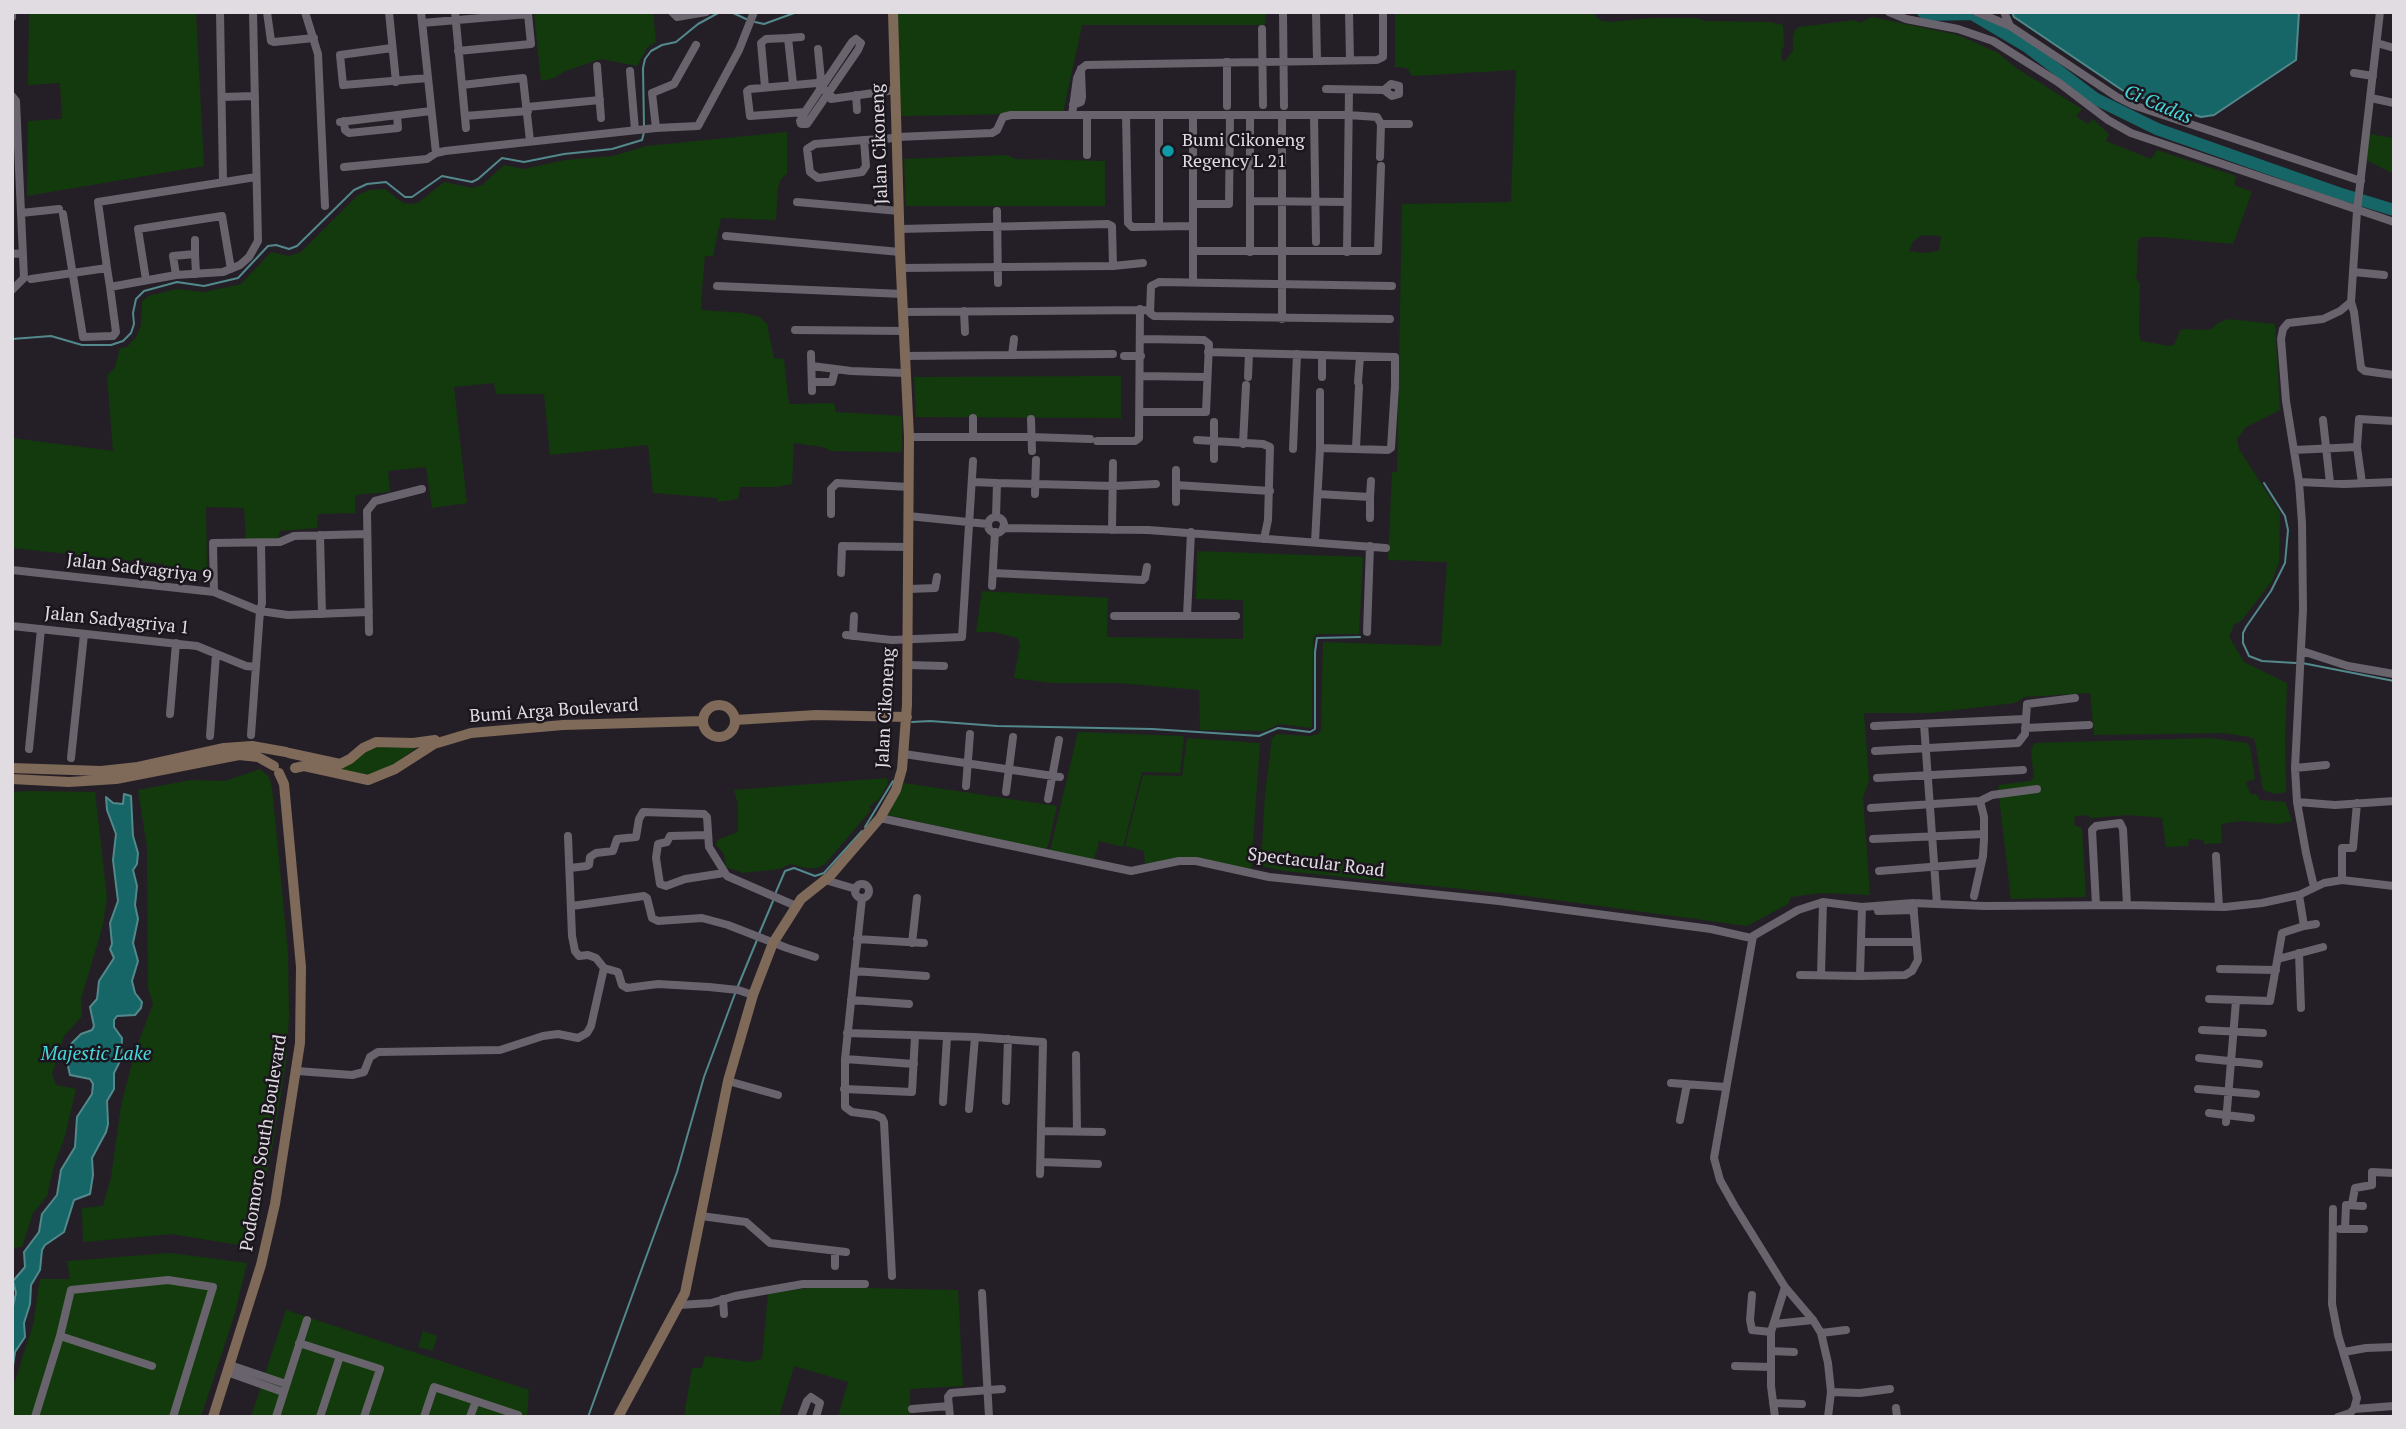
<!DOCTYPE html>
<html>
<head>
<meta charset="utf-8">
<style>
  body { margin:0 }
  #map { position:relative; width:2406px; height:1429px; overflow:hidden; background:#241f27; font-family:"PT Serif",serif }
  canvas { display:block }
  .frame { position:absolute; inset:0; border:14px solid #e0dce2; pointer-events:none }
</style>
</head>
<body>
<div id="map">
<canvas width="2406" height="1429"></canvas>
<div class="frame"></div>
</div>
<script>
const ctx = document.querySelector('canvas').getContext('2d');
ctx.lineJoin = 'round';
function fillPath(path, color) { ctx.fillStyle = color; ctx.fill(path, 'evenodd'); }
const shape = rows => new Path2D(rows.map(r => 'M' + r).join(''));
function stroke(path, color, width, dash) { ctx.strokeStyle = color; ctx.lineWidth = width; ctx.lineCap = dash ? 'butt' : 'round'; ctx.setLineDash(dash || []); ctx.stroke(path); }
function write(font, color, halo, rows, align = 'center') {
  ctx.font = font + ' "PT Serif",serif'; ctx.lineWidth = 5; ctx.setLineDash([]); ctx.textBaseline = 'middle'; ctx.strokeStyle = halo; ctx.fillStyle = color; for (const [text, x, y, turn = 0] of rows) {
    ctx.save(); ctx.translate(x, y); ctx.rotate((+turn || 0) * Math.PI / 180); ctx.textAlign = isNaN(turn) ? turn : align; if (halo) ctx.strokeText(text, 0, 0); ctx.fillText(text, 0, 0); ctx.restore();
  }
}
fillPath(shape([
  [29,12,196,12,204,166,27,196,28,121,62,119,60,83,28,85],
  [534,12,653,12,656,42,647,48,637,66,601,59,565,71,554,78,541,81],
  [896,12,1266,12,1265,25,1082,25,1063,113,903,116,899,116],
  [1395,12,1595,12,1596,17,1602,21,1611,22,1651,18,1696,18,1705,21,1771,22,1783,25,1784,46,1781,51,1782,61,1786,60,1793,50,1793,36,1795,30,1799,27,1855,20,1860,23,1872,17,1881,19,1958,35,1998,53,2016,68,2082,109,2076,116,2088,124,2093,119,2109,134,2106,141,2151,159,2157,150,2236,176,2234,185,2252,192,2233,244,2159,237,2141,237,2138,241,2137,274,2135,277,2140,284,2139,334,2141,341,2170,346,2174,345,2180,331,2183,329,2210,330,2218,323,2228,319,2275,324,2280,410,2246,427,2237,439,2239,449,2280,513,2279,562,2272,581,2241,621,2234,625,2229,637,2244,662,2287,683,2285,741,2286,792,2275,794,2263,790,2256,747,2254,739,2250,737,2224,733,2094,735,2090,693,2025,697,2015,703,1930,713,1864,713,1869,780,1863,798,1870,895,1821,893,1791,897,1788,904,1747,926,1511,894,1284,871,1261,866,1265,794,1272,738,1277,734,1310,736,1318,734,1321,730,1323,642,1441,646,1447,562,1388,560,1392,472,1397,472,1402,204,1511,202,1516,70,1412,76,1407,68,1395,67],
  [1921,235,1941,236,1939,251,1924,253,1909,251,1913,242],
  [787,132,787,174,781,179,778,188,776,220,721,218,713,256,705,256,701,301,702,310,743,313,760,317,767,324,774,358,784,359,789,404,834,403,836,412,902,416,902,452,831,451,823,447,794,443,792,484,777,487,740,487,738,499,718,502,717,498,653,493,648,445,550,455,544,394,496,394,494,383,454,387,467,503,432,508,426,467,388,471,390,492,355,495,355,513,318,514,317,528,279,531,279,538,246,541,244,508,206,507,207,570,164,571,164,564,12,548,12,438,113,451,107,376,115,367,120,348,127,347,136,337,141,325,142,302,148,296,177,289,204,292,241,284,271,252,289,256,301,252,358,195,369,190,385,189,403,203,413,204,419,202,444,182,473,188,482,185,504,165,524,169,565,160,613,156,646,146],
  [2369,134,2394,138,2394,174,2366,160],
  [1007,155,1015,159,1105,161,1105,206,906,206,904,159],
  [1121,376,1121,418,916,417,914,377],
  [1197,551,1363,557,1359,634,1316,634,1313,639,1312,728,1279,724,1264,731,1200,730,1199,690,1118,683,1052,683,1014,678,1020,644,1017,638,994,632,976,632,982,591,1108,598,1107,637,1243,639,1243,600,1196,599],
  [1078,732,1184,736,1180,773,1142,772,1123,847,1099,841,1094,860,1050,851],
  [1187,738,1260,743,1251,869,1198,858,1176,858,1145,864,1144,851,1125,846,1143,775,1182,776],
  [2210,738,2247,743,2250,747,2255,779,2246,782,2250,794,2256,794,2260,800,2285,802,2292,821,2278,824,2241,821,2221,824,2222,843,2204,844,2203,840,2189,839,2188,846,2166,847,2162,818,2129,815,2090,818,2089,815,2075,816,2074,825,2082,828,2086,897,2011,899,1998,789,1999,785,2030,781,2034,778,2031,751,2034,743],
  [421,744,392,766,371,774,361,775,336,768,369,748],
  [260,769,269,777,272,788,288,953,289,1017,286,1063,273,1143,251,1247,172,1234,83,1242,82,1208,103,1206,111,1177,121,1106,135,1051,153,1004,148,988,147,847,138,790,191,780,225,781],
  [887,778,888,784,877,802,875,801,869,807,871,810,825,864,817,868,806,868,790,864,780,869,743,873,726,867,724,854,716,845,717,840,738,832,738,804,734,790],
  [904,783,1057,806,1047,850,888,815],
  [30,791,95,792,107,897,103,925,81,999,82,1016,64,1036,52,1074,56,1085,76,1089,65,1136,53,1169,47,1196,33,1213,22,1247,12,1248,12,792],
  [171,1253,247,1263,235,1313,201,1417,12,1417,12,1390,33,1325,40,1279,70,1279,67,1261],
  [813,1287,958,1290,963,1386,910,1389,910,1417,838,1417,848,1382,794,1366,779,1417,684,1417,692,1368,702,1368,705,1356,750,1362,762,1359,768,1294],
  [286,1310,529,1390,527,1417,251,1417],
  [423,1331,437,1336,433,1351,418,1347]
]), '#133a0c');
const water = shape([
  [2012,12,2299,12,2296,60,2214,115,2201,117,2125,92,2014,17,2012,12],
  [124,794,131,796,133,836,138,853,137,864,133,870,137,886,135,905,138,919,133,943,138,961,132,981,135,993,142,1002,141,1008,135,1015,117,1016,114,1020,114,1027,122,1038,121,1059,114,1073,114,1089,107,1101,108,1124,106,1132,92,1158,93,1175,90,1194,74,1200,64,1232,45,1245,42,1250,40,1270,31,1285,30,1304,24,1323,25,1337,15,1352,12,1373,12,1311,16,1293,13,1281,25,1267,24,1252,39,1232,42,1214,57,1195,61,1170,75,1147,77,1117,92,1094,93,1084,90,1079,70,1075,68,1066,71,1044,81,1034,92,1030,94,1026,90,1007,97,999,99,981,114,958,110,949,112,944,110,923,118,901,113,860,116,834,107,810,106,797,113,803,123,804,124,794]
]);
fillPath(water, '#166567');
stroke(water, '#53898c', 2);
stroke(shape([
  [731,12,746,19],
  [755,22,764,24,797,12],
  [644,127,643,68,645,59,651,51,662,45,676,42,698,24,720,12],
  [12,339,51,336,82,345,111,345,123,341,131,333,134,324,133,313,136,299,144,291,177,282,204,286,238,278,268,246,276,245,289,249,297,246,354,190,367,184,386,182,405,197,412,197,442,176,472,182,478,179,502,158,524,162,564,154,612,149,642,140,644,132],
  [2264,483,2285,516,2288,530,2285,563,2271,591,2246,627,2243,633,2243,643,2249,656,2262,661,2296,663],
  [2302,663,2394,681],
  [912,722,930,721,997,726,1152,729,1259,736,1278,728,1310,732,1315,729,1315,652,1317,638,1360,637],
  [865,827,893,781],
  [776,892,785,871,794,868,815,876,824,873,862,831],
  [759,934,773,901],
  [738,986,757,940],
  [588,1417,677,1172,704,1077,736,991]
]), '#53898c', 2);
stroke(shape([
  [1923,12,1927,15,1972,14,2026,46,2096,99,2157,129,2338,193,2394,210]
]), '#166567', 12);
stroke(shape([
  [220,12,223,182],
  [267,12,271,41,274,42,314,38],
  [305,12,318,54,325,206],
  [389,12,396,82],
  [421,12,436,153],
  [455,12,466,128],
  [672,12,677,17,706,12],
  [1283,12,1284,106],
  [1316,12,1317,60],
  [1349,12,1350,60],
  [1889,12,1906,19,1958,29,1993,41,2058,82,2108,120,2131,133,2394,222],
  [1977,12,2010,26,2117,97,2133,105,2361,181],
  [2004,12,2010,26],
  [12,17,12,12],
  [422,23,528,14,531,44,458,51],
  [1262,29,1263,105],
  [788,38,801,37],
  [856,39,861,43,858,50,807,124,801,124,800,121,805,112,852,42,856,39],
  [2377,43,2394,48],
  [392,48,340,55,343,85,428,78],
  [1227,62,1227,106],
  [597,66,601,118],
  [630,71,635,130],
  [2354,73,2373,76],
  [817,83,821,80,818,49],
  [462,85,523,78,530,141],
  [765,87,761,43,766,39,788,38,793,84],
  [1326,89,1384,90,1392,96,1399,94,1399,86,1391,84,1384,90],
  [856,95,857,110],
  [12,96,16,101,21,213],
  [222,97,255,96],
  [2371,98,2394,103],
  [831,99,895,90],
  [1073,105,1081,102,1082,97,1081,69],
  [527,107,600,100],
  [805,112,750,116,747,91,750,89,817,83,833,98],
  [1072,115,1077,78,1081,69,1086,65,1377,60,1383,57,1383,12],
  [1087,115,1087,155],
  [1126,115,1128,223,1132,227,1192,226],
  [1193,115,1193,251],
  [1250,115,1250,201,1347,202],
  [1282,115,1282,319],
  [1314,115,1316,242],
  [465,116,528,111],
  [344,121,345,130,349,133,398,128,397,115],
  [340,122,431,111],
  [656,128,652,93,674,84,696,45],
  [864,140,866,166,862,172,818,178,810,172,807,149,815,144,864,140,886,139,897,137,992,133,997,130,1003,117,1011,115,1348,115,1377,117,1381,124],
  [1380,157,1381,124,1409,124],
  [344,167,427,159,436,153,445,151,656,128,698,126,739,50,754,12],
  [797,202,899,211],
  [1193,204,1229,204,1230,115],
  [997,211,998,283],
  [63,214,83,337,113,336,116,332,110,287],
  [1159,226,1159,115],
  [900,229,1108,224,1112,226,1113,266],
  [726,236,900,252],
  [195,240,195,254],
  [1250,252,1250,201],
  [1347,252,1349,90],
  [12,254,23,253],
  [107,268,98,202,256,177],
  [902,268,1113,266,1143,263],
  [2354,272,2384,275],
  [176,275,173,256,195,254,196,274],
  [31,279,107,268,110,287,176,275,223,272,240,265,249,257,258,241,253,12],
  [146,280,138,229,222,216,231,269],
  [1193,282,1193,251,1378,251,1381,166],
  [717,286,903,294],
  [12,290,24,278,21,213,59,209],
  [2351,302,2354,312,2361,368,2365,371,2394,375],
  [964,311,965,332],
  [904,312,1150,310],
  [1390,319,1154,316,1150,313,1151,286,1159,282,1392,286],
  [795,330,905,331],
  [1208,352,1395,357,1395,383],
  [811,354,812,391],
  [1012,355,1014,339],
  [905,356,1113,354],
  [1124,356,1141,356],
  [812,366,851,371,905,373],
  [1140,376,1207,377],
  [1248,377,1249,353],
  [1322,377,1322,355],
  [813,382,832,382,835,370],
  [1358,382,1360,357],
  [1140,412,1206,412,1209,344,1204,340,1141,339],
  [973,418,973,437],
  [1031,419,1032,451],
  [2323,420,2330,483],
  [1214,422,1214,459],
  [909,437,1031,437,1090,439],
  [1197,440,1263,444,1270,447,1268,520,1264,539],
  [1097,441,1135,441,1139,438,1140,309],
  [1243,444,1246,385],
  [2357,447,2359,419,2394,421],
  [1320,448,1320,392],
  [1356,448,1359,386],
  [1293,449,1297,354],
  [2294,450,2357,447,2362,483],
  [972,482,997,483],
  [2299,482,2344,484,2394,482],
  [1176,485,1270,491],
  [1035,494,1036,460],
  [1318,494,1370,497,1370,518],
  [1370,497,1371,481],
  [1176,502,1176,470],
  [831,514,831,489,837,483,909,487],
  [908,516,988,524],
  [996,517,997,483,1114,486,1156,484],
  '988 525a8 8 0 1 1 16 0a8 8 0 1 1-16 0Z',
  [1003,528,1148,530,1386,548],
  [1112,530,1113,463],
  [320,535,322,614],
  [1315,542,1320,448,1388,450,1391,448,1395,386],
  [12,570,214,592,260,611,288,615,369,612],
  [841,573,842,546,909,547],
  [993,573,1143,580,1145,578,1147,567],
  [992,586,995,532],
  [909,589,935,588,937,577],
  [214,592,213,543,280,542,294,536,367,534],
  [1114,616,1187,616,1191,532],
  [1187,616,1236,616],
  [12,626,197,646,246,666,256,667],
  [369,632,367,511,375,501,422,489],
  [1367,632,1370,546],
  [846,635,892,640,962,637,973,461],
  [853,636,854,616],
  [2302,651,2348,666,2394,674],
  [907,665,944,666],
  [170,714,176,643],
  [1924,724,1937,904],
  [1874,726,2025,719],
  [2025,728,2089,725],
  [251,735,260,611,262,603,261,543],
  [210,736,216,654],
  [29,749,41,629],
  [1875,751,2018,743,2025,734,2027,704,2075,698],
  [904,754,1060,777],
  [71,758,84,634],
  [2295,768,2326,765],
  [1877,778,2023,770],
  [966,786,970,734],
  [1006,792,1013,737],
  [1048,799,1059,740],
  [2297,802,2335,805,2394,801],
  [1871,808,1980,801,1992,795,2037,789],
  [880,818,1131,871,1179,861,1196,861,1269,877,1499,901,1711,929,1751,938],
  [708,835,670,836,667,842,658,844,656,858,660,884,666,886,685,879,724,873],
  [568,836,572,936,575,951,579,956,588,955,596,958,604,968,618,972,622,985,627,988,658,984,709,987,738,990,753,995],
  [1873,839,1984,834],
  [2216,856,2219,907],
  [570,868,587,866,589,865,590,857,596,853,613,851,617,839,636,837,639,819,643,812,704,814,707,817,709,847,727,876,796,906],
  [1879,871,1981,863],
  [825,880,856,889],
  [2342,880,2342,848,2353,848,2357,803],
  '855 891a7 7 0 1 1 14 0a7 7 0 1 1-14 0Z',
  [2314,887,2306,853,2297,802,2295,768,2303,609,2302,523,2299,482,2286,401,2281,339,2283,329,2288,323,2323,319,2340,311,2351,302,2357,211,2380,12],
  [1974,896,1983,856,1984,839,1984,817,1980,801],
  [862,898,845,1059,845,1107,852,1112,875,1115,882,1118,884,1122,892,1276],
  [2096,905,2092,830,2096,826,2120,823,2123,829,2127,905],
  [572,906,644,896,647,898,652,918,658,921,702,918,728,925,787,948,815,957],
  [1862,907,1860,976,1905,975,1912,971,1918,960,1913,903],
  [1878,911,1914,910],
  [2304,926,2316,924],
  [857,939,924,943],
  [1862,942,1916,942],
  [912,943,917,898],
  [2299,953,2301,1008],
  [2278,959,2323,947],
  [2220,969,2276,970],
  [854,971,926,976],
  [1800,975,1860,976],
  [1821,975,1823,902],
  [2209,999,2270,1001,2282,933,2304,926,2299,895],
  [851,1000,909,1004],
  [2202,1030,2263,1033],
  [847,1033,975,1037,1043,1042,1040,1174],
  [1076,1055,1077,1131],
  [2199,1058,2259,1064],
  [845,1059,914,1064],
  [297,1071,352,1075,364,1072,370,1057,378,1052,500,1050,543,1036,558,1034,578,1038,587,1033,591,1026,604,968],
  [728,1081,778,1095],
  [1671,1083,1726,1087],
  [844,1089,912,1092,915,1036],
  [2198,1089,2256,1094],
  [1006,1101,1008,1039],
  [943,1102,947,1037],
  [969,1109,975,1037],
  [2209,1113,2251,1118],
  [1680,1120,1687,1084],
  [2226,1122,2236,1001],
  [1041,1131,1102,1132],
  [1041,1162,1098,1164],
  [2352,1204,2355,1188,2372,1185,2372,1172,2394,1173],
  [2333,1209,2332,1304,2338,1335,2357,1398,2354,1409,2350,1413,2338,1417],
  [701,1216,746,1222,770,1243,846,1252],
  [2340,1229,2364,1229],
  [2345,1229,2346,1205,2363,1206],
  [835,1266,835,1251],
  [1785,1287,1813,1320,1821,1333,1828,1363,1831,1392,1828,1417],
  [982,1293,989,1417],
  [1752,1295,1750,1320,1752,1330,1771,1332],
  [723,1299,724,1314],
  [679,1305,711,1303,735,1296,803,1284,865,1284],
  [1774,1324,1813,1320],
  [1821,1333,1846,1330],
  [60,1336,152,1366],
  [299,1343,380,1369,364,1417],
  [1771,1351,1794,1352],
  [2344,1352,2366,1348,2393,1347],
  [230,1365,286,1384],
  [1735,1366,1770,1367],
  [227,1372,283,1392],
  [1831,1392,1860,1393,1890,1389],
  [1773,1403,1802,1404],
  [1896,1408,1897,1417],
  [912,1409,949,1406],
  [2354,1409,2394,1406],
  [35,1417,60,1336,71,1290,168,1280,213,1287,173,1417],
  [276,1417,307,1320],
  [320,1417,340,1356],
  [424,1417,434,1387,518,1415],
  [470,1417,476,1401],
  [801,1417,807,1401,811,1397,820,1403,816,1417],
  [950,1417,948,1397,951,1393,1002,1389],
  [1775,1417,1771,1386,1771,1332,1785,1287,1734,1205,1720,1180,1714,1158,1753,936,1798,910,1823,902,1862,907,1913,903,1985,906,2127,905,2225,907,2262,903,2299,895,2324,883,2342,880,2394,886]
]), '#68636c', 8);
stroke(shape([
  '703 721a16 16 0 1 1 32 0a16 16 0 1 1-32 0Z',
  [735,720,816,715,907,717],
  [289,753,340,764,350,759,363,748,376,742,413,743,435,740],
  [12,768,101,771,138,767,224,748,252,746,286,752],
  [295,768,304,766,368,780,395,769,434,744,471,733,563,725,703,721],
  [12,779,69,782,116,779,239,755,258,757,274,766],
  [213,1417,261,1265,275,1204,300,1043,301,967,284,784,279,773],
  [618,1417,685,1293,728,1081,753,995,773,943,801,899,830,876,880,818,896,790,902,769,907,705,909,437,900,252,893,12]
]), '#7f6958', 10);
for (const [x, y, r, color] of [
  [1168,151,7,"#0f9aa8"]
]) { const dot = new Path2D(); dot.arc(x, y, r, 0, 2 * Math.PI); ctx.fillStyle = color; ctx.fill(dot); stroke(dot, '#1b161d', 2.5); }
write('18px', '#e0dce2', '#1b161d', [
  ["Bumi Cikoneng",1182,141],
  ["Regency L 21",1182,162]
], 'left');
write('18px', '#e0dce2', '#1b161d', [
  ["Jalan Cikoneng",880,144,-92],
  ["Jalan Sadyagriya 9",139,569,7],
  ["Jalan Sadyagriya 1",117,621,6],
  ["Jalan Cikoneng",886,708,-87],
  ["Bumi Arga Boulevard",554,711,-4],
  ["Spectacular Road",1316,863,7],
  ["Podomoro South Boulevard",264,1143,-81]
]);
write('italic 19px', '#47d8dc', '#1b161d', [
  ["Ci Cadas",2158,105,23],
  ["Majestic Lake",96,1055]
]);
</script>
</body>
</html>
